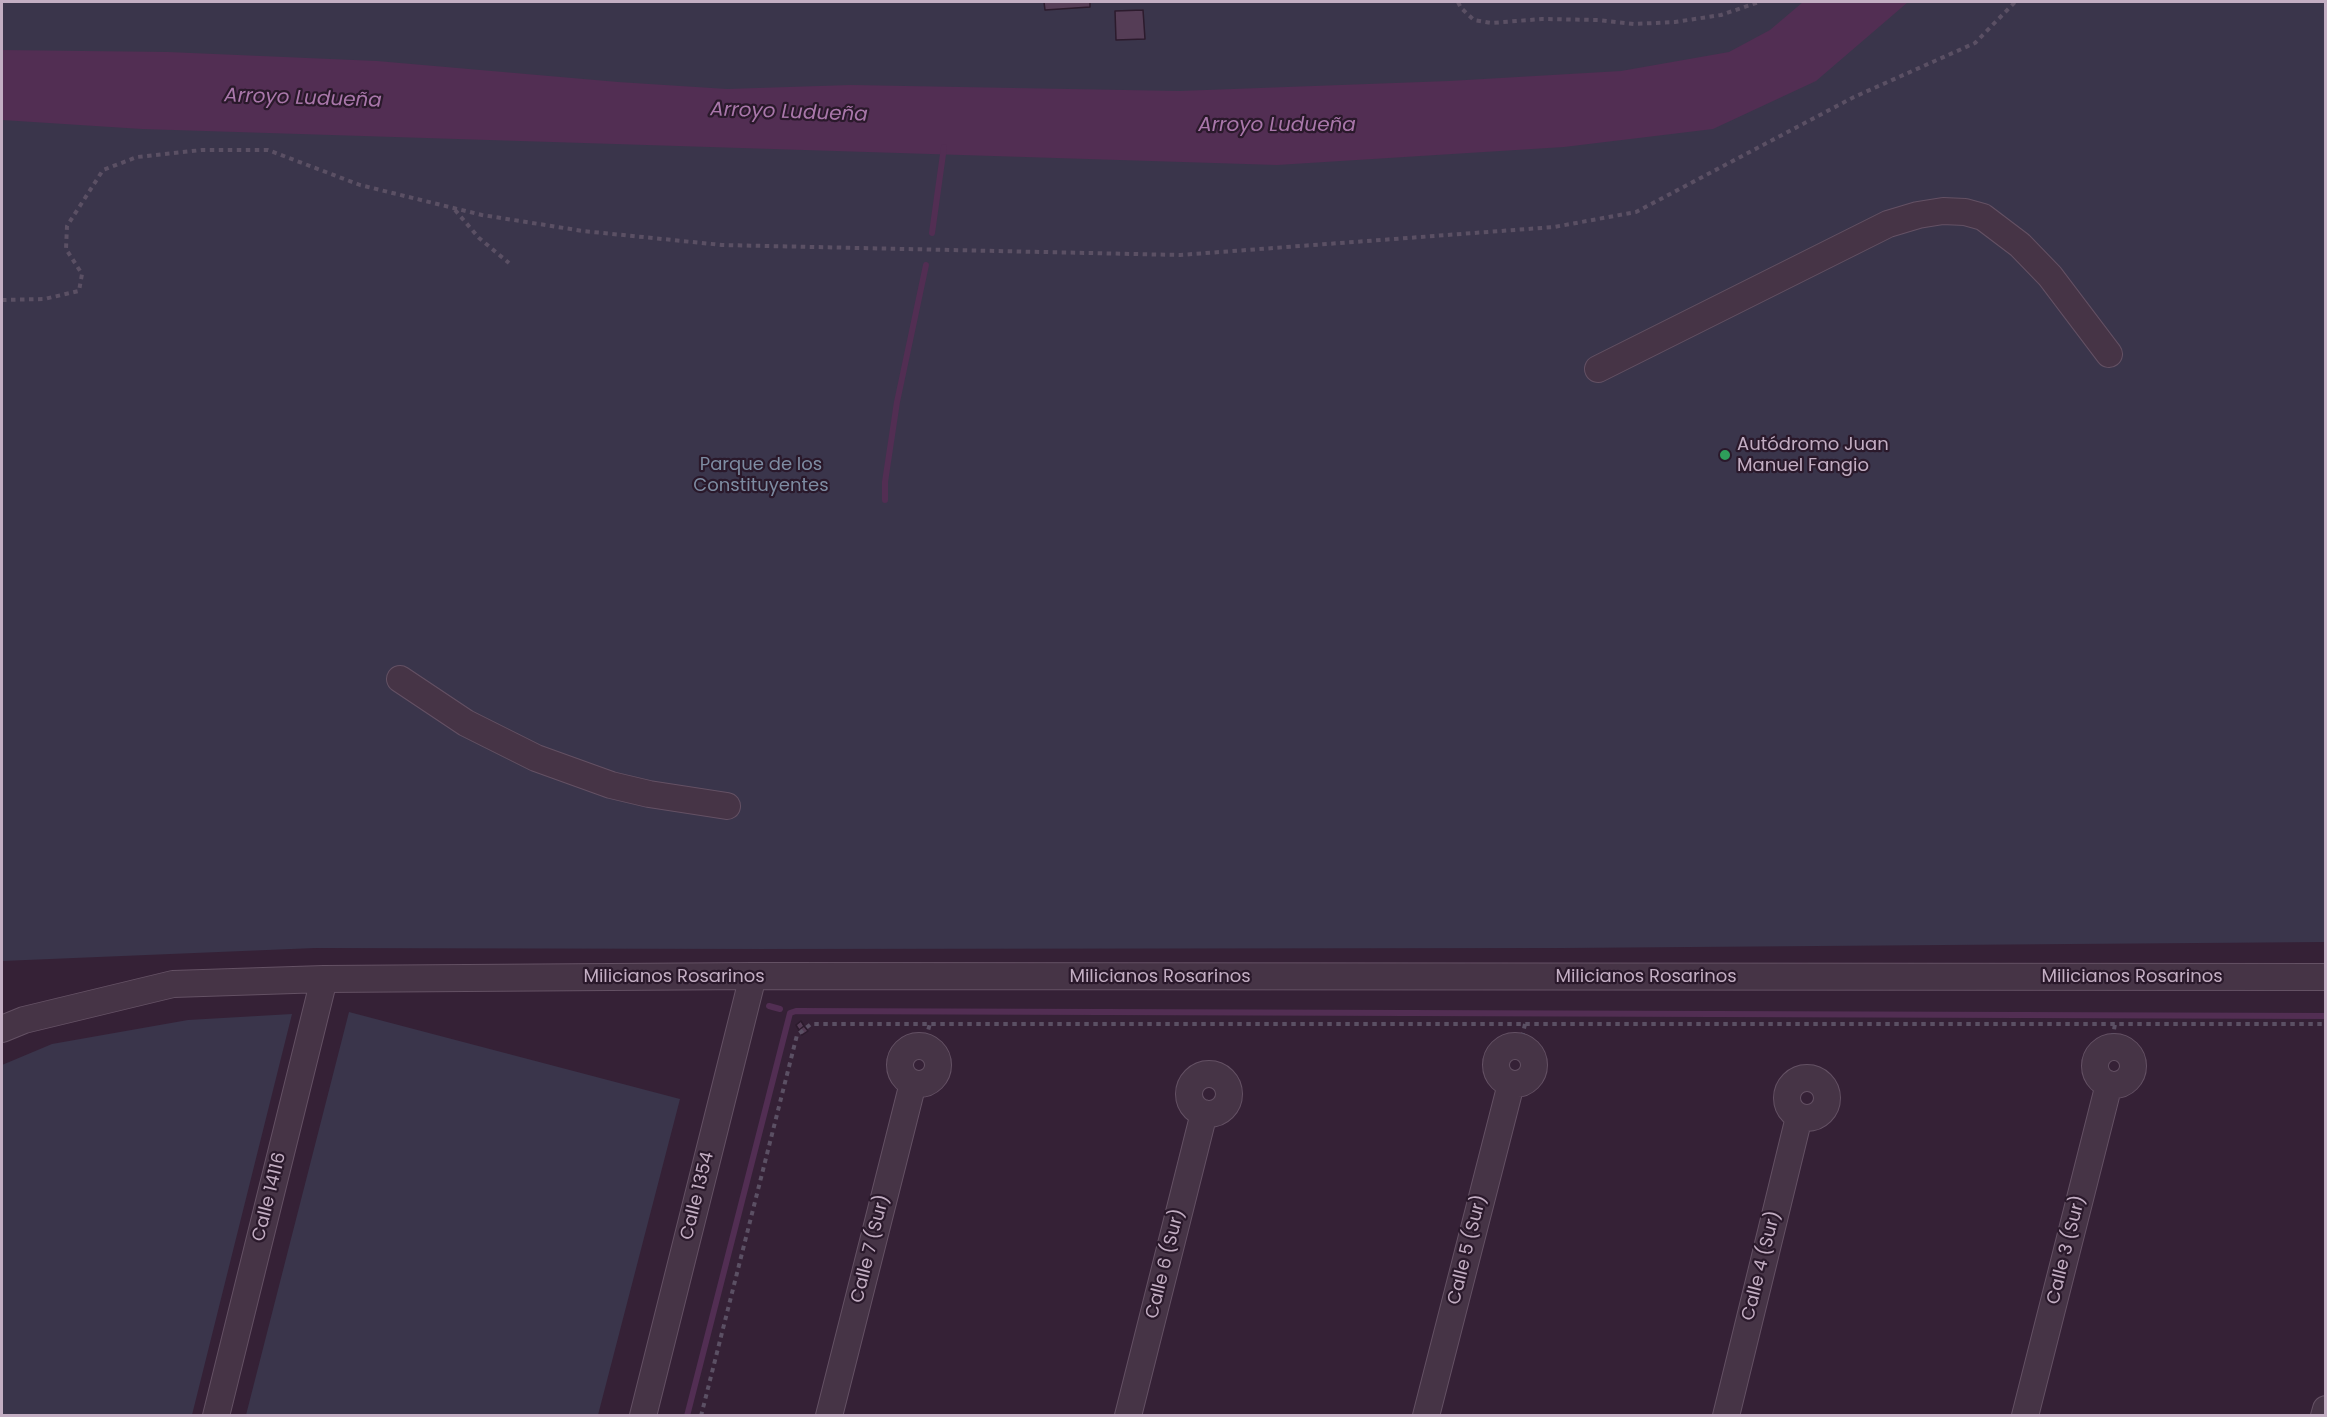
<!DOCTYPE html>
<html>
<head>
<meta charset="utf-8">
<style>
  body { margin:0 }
  #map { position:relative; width:2327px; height:1417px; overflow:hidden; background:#352136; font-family:Poppins,sans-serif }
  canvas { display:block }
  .frame { position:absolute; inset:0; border:3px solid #c3aec3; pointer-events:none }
</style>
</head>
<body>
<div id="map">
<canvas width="2327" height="1417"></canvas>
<div class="frame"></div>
</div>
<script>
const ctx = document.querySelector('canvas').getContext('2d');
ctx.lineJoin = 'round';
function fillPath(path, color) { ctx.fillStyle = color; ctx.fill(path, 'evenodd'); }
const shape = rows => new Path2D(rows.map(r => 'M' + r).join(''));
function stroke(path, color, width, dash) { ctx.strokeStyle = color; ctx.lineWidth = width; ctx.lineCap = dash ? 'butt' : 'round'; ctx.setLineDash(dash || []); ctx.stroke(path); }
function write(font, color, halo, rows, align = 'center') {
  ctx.font = font + ' Poppins,sans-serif'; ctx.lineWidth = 4.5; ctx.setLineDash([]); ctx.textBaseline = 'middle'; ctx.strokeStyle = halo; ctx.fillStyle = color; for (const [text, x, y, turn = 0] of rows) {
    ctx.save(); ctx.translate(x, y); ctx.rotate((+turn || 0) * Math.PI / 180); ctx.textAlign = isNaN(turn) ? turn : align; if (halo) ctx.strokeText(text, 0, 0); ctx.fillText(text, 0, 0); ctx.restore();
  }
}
fillPath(shape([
  [2,2,2325,2,2325,942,1565,948,761,949,315,948,2,961],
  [349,1012,680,1099,598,1415,246,1415],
  [292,1014,192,1415,2,1415,2,1065,52,1044,188,1020]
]), '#3a354b');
fillPath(shape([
  [1803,2,1908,2,1816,81,1713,129,1564,147,1277,165,142,129,2,120,2,50,168,52,377,61,618,82,727,89,851,85,1179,91,1449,81,1621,71,1729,52,1770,30]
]), '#522e53');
stroke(shape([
  [932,233,944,147],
  [885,500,885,482,897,402,926,265],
  [769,1006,780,1009],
  [687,1416,789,1017,790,1013,796,1011,2326,1016]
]), '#522e53', 6);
const building = shape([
  [1044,2,1090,2,1090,7,1045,10,1044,2],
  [1143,10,1145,39,1116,40,1115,11,1143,10],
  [801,1021,804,1026,799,1030,796,1025,801,1021],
  [804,1026,808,1031,802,1035,799,1030,804,1026]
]);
fillPath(building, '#553d56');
stroke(building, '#2c1b2d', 1.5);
const minor = shape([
  [1598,369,1888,224,1918,215,1943,211,1965,212,1983,217,2020,245,2050,276,2109,354],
  [400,679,466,723,536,758,611,785,649,794,727,806],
  [2,1029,24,1020,173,984,324,979,753,976,2326,977],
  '1496 1065a19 19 0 1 1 38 0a19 19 0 1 1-38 0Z',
  '900 1065a19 19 0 1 1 38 0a19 19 0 1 1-38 0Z',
  '2095 1066a19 19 0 1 1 38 0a19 19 0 1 1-38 0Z',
  '1189 1094a20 20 0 1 1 40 0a20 20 0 1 1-40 0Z',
  '1787 1098a20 20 0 1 1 40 0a20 20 0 1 1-40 0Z',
  [216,1416,324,979],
  [643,1416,753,976],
  [829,1416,913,1083],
  [1128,1416,1204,1113],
  [1426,1416,1511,1084],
  [1726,1416,1799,1117],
  [2025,1416,2109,1084],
  [2324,1416,2326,1409]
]);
stroke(minor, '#645164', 28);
stroke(shape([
  [1458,2,1461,8,1474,20,1491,23,1542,19,1598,20,1634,24,1675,22,1721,15,1759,2],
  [455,210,479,238,509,263],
  [2,300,44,299,79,291,82,274,66,249,67,226,103,170,137,157,202,150,268,150,360,185,482,215,583,231,722,245,1180,255,1554,227,1636,212,1854,97,1975,43,2015,2],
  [1520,1046,1525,1024],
  [924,1047,930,1023],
  [2111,1047,2115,1024],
  [701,1416,797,1035,811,1024,2326,1024]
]), '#5b5064', 4, [4.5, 4.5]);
stroke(minor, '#463446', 26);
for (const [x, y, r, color] of [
  [1725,455,6,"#2e9e5b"]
]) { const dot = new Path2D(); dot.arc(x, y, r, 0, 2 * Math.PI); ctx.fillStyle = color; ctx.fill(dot); stroke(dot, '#2a192b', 2); }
write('18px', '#c3aec3', '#2a192b', [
  ["Autódromo Juan",1737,445],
  ["Manuel Fangio",1737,466]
], 'left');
write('18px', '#7e8ca2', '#2a192b', [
  ["Parque de los",761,465],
  ["Constituyentes",761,486]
]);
write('18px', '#c3aec3', '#2a192b', [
  ["Milicianos Rosarinos",674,977],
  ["Milicianos Rosarinos",1160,977],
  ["Milicianos Rosarinos",1646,977],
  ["Milicianos Rosarinos",2132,977],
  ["Calle 1354",698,1196,-76],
  ["Calle 14116",270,1197,-76],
  ["Calle 7 (Sur)",871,1249,-76],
  ["Calle 5 (Sur)",1468,1250,-76],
  ["Calle 3 (Sur)",2067,1250,-76],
  ["Calle 6 (Sur)",1166,1264,-76],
  ["Calle 4 (Sur)",1762,1266,-76]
]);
write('italic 20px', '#a977aa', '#2a192b', [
  ["Arroyo Ludueña",303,99,2],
  ["Arroyo Ludueña",789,113,2],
  ["Arroyo Ludueña",1277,126]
]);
</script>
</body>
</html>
